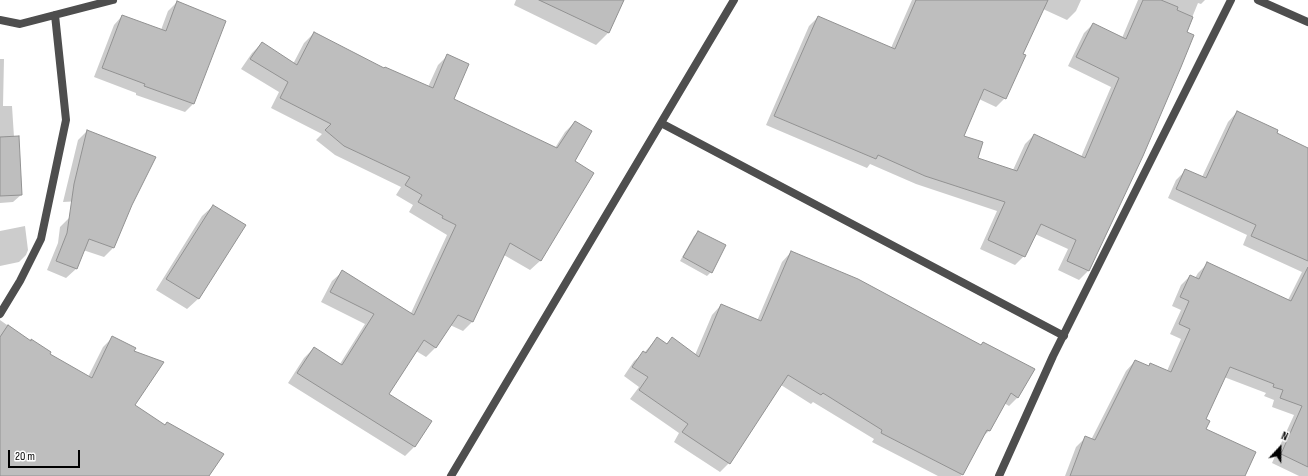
<!DOCTYPE html>
<html>
<head>
<meta charset="utf-8">
<style>
  body { margin:0 }
  #map { position:relative; width:1308px; height:476px; overflow:hidden; background:#fff; font-family:"Sofia Sans Condensed",sans-serif }
  canvas { display:block }
  .north { position:absolute; left:1260px; top:428px; width:40px; height:40px; -webkit-text-stroke:3px #fff; paint-order:stroke; rotate:22deg; font-size:11px; font-weight:700; line-height:16px; text-align:center; color:#000 }
  .north::after { content:''; display:block; margin:auto; width:14px; height:18px; background:#000; clip-path:polygon(50% 0,100% 100%,50% 72%,0 100%) }
  .scale { position:absolute; left:8px; top:450px; width:72px; height:18px; box-sizing:border-box; border:2px solid #000; border-top:0; padding-left:5px; font-size:12px; line-height:14px; white-space:nowrap; color:#000; -webkit-text-stroke:3px #fff; paint-order:stroke }
</style>
</head>
<body>
<div id="map">
<canvas width="1308" height="476"></canvas>
<div class="north">N</div>
<div class="scale">20 m</div>
</div>
<script>
const ctx = document.querySelector('canvas').getContext('2d');
ctx.lineJoin = 'round';
function fillPath(path, color) { ctx.fillStyle = color; ctx.fill(path, 'evenodd'); }
const shape = rows => new Path2D(rows.map(r => 'M' + r).join(''));
function stroke(path, color, width, dash) { ctx.strokeStyle = color; ctx.lineWidth = width; ctx.lineCap = dash ? 'butt' : 'round'; ctx.setLineDash(dash || []); ctx.stroke(path); }
fillPath(shape([
  [516,0,623,0,608,33,596,45,514,5],
  [912,0,1081,0,1076,11,1067,20,1043,9,1022,55,1005,98,996,107,979,99,963,136,977,159,1013,170,1025,144,1034,135,1081,157,1111,87,1068,66,1084,33,1093,24,1122,38,1138,0,1205,0,1201,4,1198,3,1088,271,1079,280,1058,270,1068,249,1035,234,1024,256,1015,265,980,249,997,211,916,184,870,164,867,168,766,125,809,26,818,17,891,48],
  [177,2,194,103,185,112,136,95,136,93,94,77,114,25,122,16,161,30,168,11],
  [314,33,384,69,428,87,438,65,448,55,453,100,555,148,565,132,575,122,573,161,593,173,540,261,530,270,504,255,473,321,463,331,450,325,436,347,426,357,416,351,388,395,414,447,405,456,288,383,304,358,314,348,340,364,365,324,321,302,332,281,342,272,411,313,447,235,409,212,413,205,396,195,401,187,335,155,316,140,322,134,271,108,279,92,241,69,252,53,262,43,293,64,304,43],
  [0,59,4,59,3,106,12,106,14,137,21,195,13,202,0,203],
  [1237,112,1276,134,1308,149,1308,476,1299,476,1272,463,1294,415,1272,407,1274,400,1264,396,1266,393,1224,377,1205,419,1205,430,1244,476,1065,476,1076,447,1086,437,1091,440,1126,371,1135,361,1148,367,1150,365,1167,371,1181,339,1170,334,1181,310,1172,306,1181,285,1190,276,1195,278,1198,273,1207,264,1288,300,1302,272,1243,245,1247,235,1168,198,1176,180,1186,170,1202,177,1228,122],
  [87,131,131,204,113,248,104,257,83,250,76,269,66,278,47,270,58,243,60,227,70,217,100,200,63,202,78,140],
  [213,206,244,225,198,299,187,309,156,290,202,216],
  [25,226,28,250,26,255,19,262,0,266,0,231],
  [698,233,711,272,707,276,680,261,694,236],
  [791,252,980,346,983,343,1018,397,1009,406,1004,403,989,431,981,438,961,476,938,476,872,442,874,439,813,402,811,404,781,385,729,463,720,472,674,442,679,433,630,399,639,387,624,376,634,361,644,353,657,338,666,344,672,339,695,355,712,315,721,305,757,321,782,262],
  [0,320,48,354,88,377,103,347,112,338,133,352,134,405,208,476,0,476]
]), '#0003');
const building = shape([
  [539,0,624,0,609,33,539,0],
  [916,0,1048,0,1023,54,1026,55,1006,99,984,89,964,136,983,142,978,158,1017,171,1034,134,1085,158,1119,78,1076,57,1093,23,1126,39,1143,0,1161,0,1178,7,1177,10,1193,17,1187,32,1194,35,1181,67,1143,156,1089,271,1067,261,1076,240,1041,224,1025,257,988,240,1005,202,925,176,878,155,876,159,774,116,818,16,895,49,916,0],
  [177,1,226,21,194,104,144,86,145,84,102,68,122,15,166,31,177,1],
  [314,32,384,68,385,67,433,88,447,54,469,64,454,99,557,148,575,121,592,131,575,161,594,173,541,261,510,243,473,322,458,315,436,348,424,340,389,394,432,421,415,447,297,373,314,347,342,365,374,314,330,292,342,270,414,315,456,225,442,218,443,216,418,202,422,195,405,185,410,177,344,146,325,130,331,124,280,98,288,82,250,59,262,42,297,65,314,32],
  [1237,111,1278,130,1277,133,1308,148,1308,261,1251,236,1256,225,1176,189,1185,169,1206,178,1237,111],
  [87,130,156,157,132,205,114,248,89,239,77,269,56,261,67,233,74,184,87,130],
  [19,136,22,195,0,196,0,137,19,136],
  [213,205,246,225,199,299,166,279,213,205],
  [698,231,726,245,712,273,683,257,698,231],
  [791,251,858,279,981,345,983,342,1035,369,1018,398,1011,393,990,431,987,430,963,475,881,433,882,430,823,393,821,395,788,375,730,464,682,432,688,424,639,390,648,377,632,367,643,351,646,353,657,337,667,344,672,337,699,357,721,304,761,321,791,251],
  [1207,262,1291,301,1308,267,1308,467,1281,454,1302,406,1280,398,1283,390,1273,387,1274,384,1230,367,1206,419,1210,421,1206,429,1256,452,1245,476,1070,476,1085,436,1095,440,1135,360,1149,366,1150,363,1171,372,1190,329,1179,324,1189,301,1180,297,1190,275,1199,279,1207,262],
  [8,325,31,341,31,339,51,352,50,354,92,378,112,336,136,348,134,351,164,362,135,405,165,425,167,422,224,454,209,476,0,476,0,337,8,325]
]);
fillPath(building, '#bebebe');
stroke(building, '#929292', 1);
stroke(shape([
  [1258,0,1308,22],
  [0,20,20,24,113,0],
  [661,123,1064,336],
  [0,314,20,281,41,239,66,120,55,15],
  [451,476,734,0],
  [999,476,1053,356,1231,0]
]), '#4e4e4e', 8);
</script>
</body>
</html>
